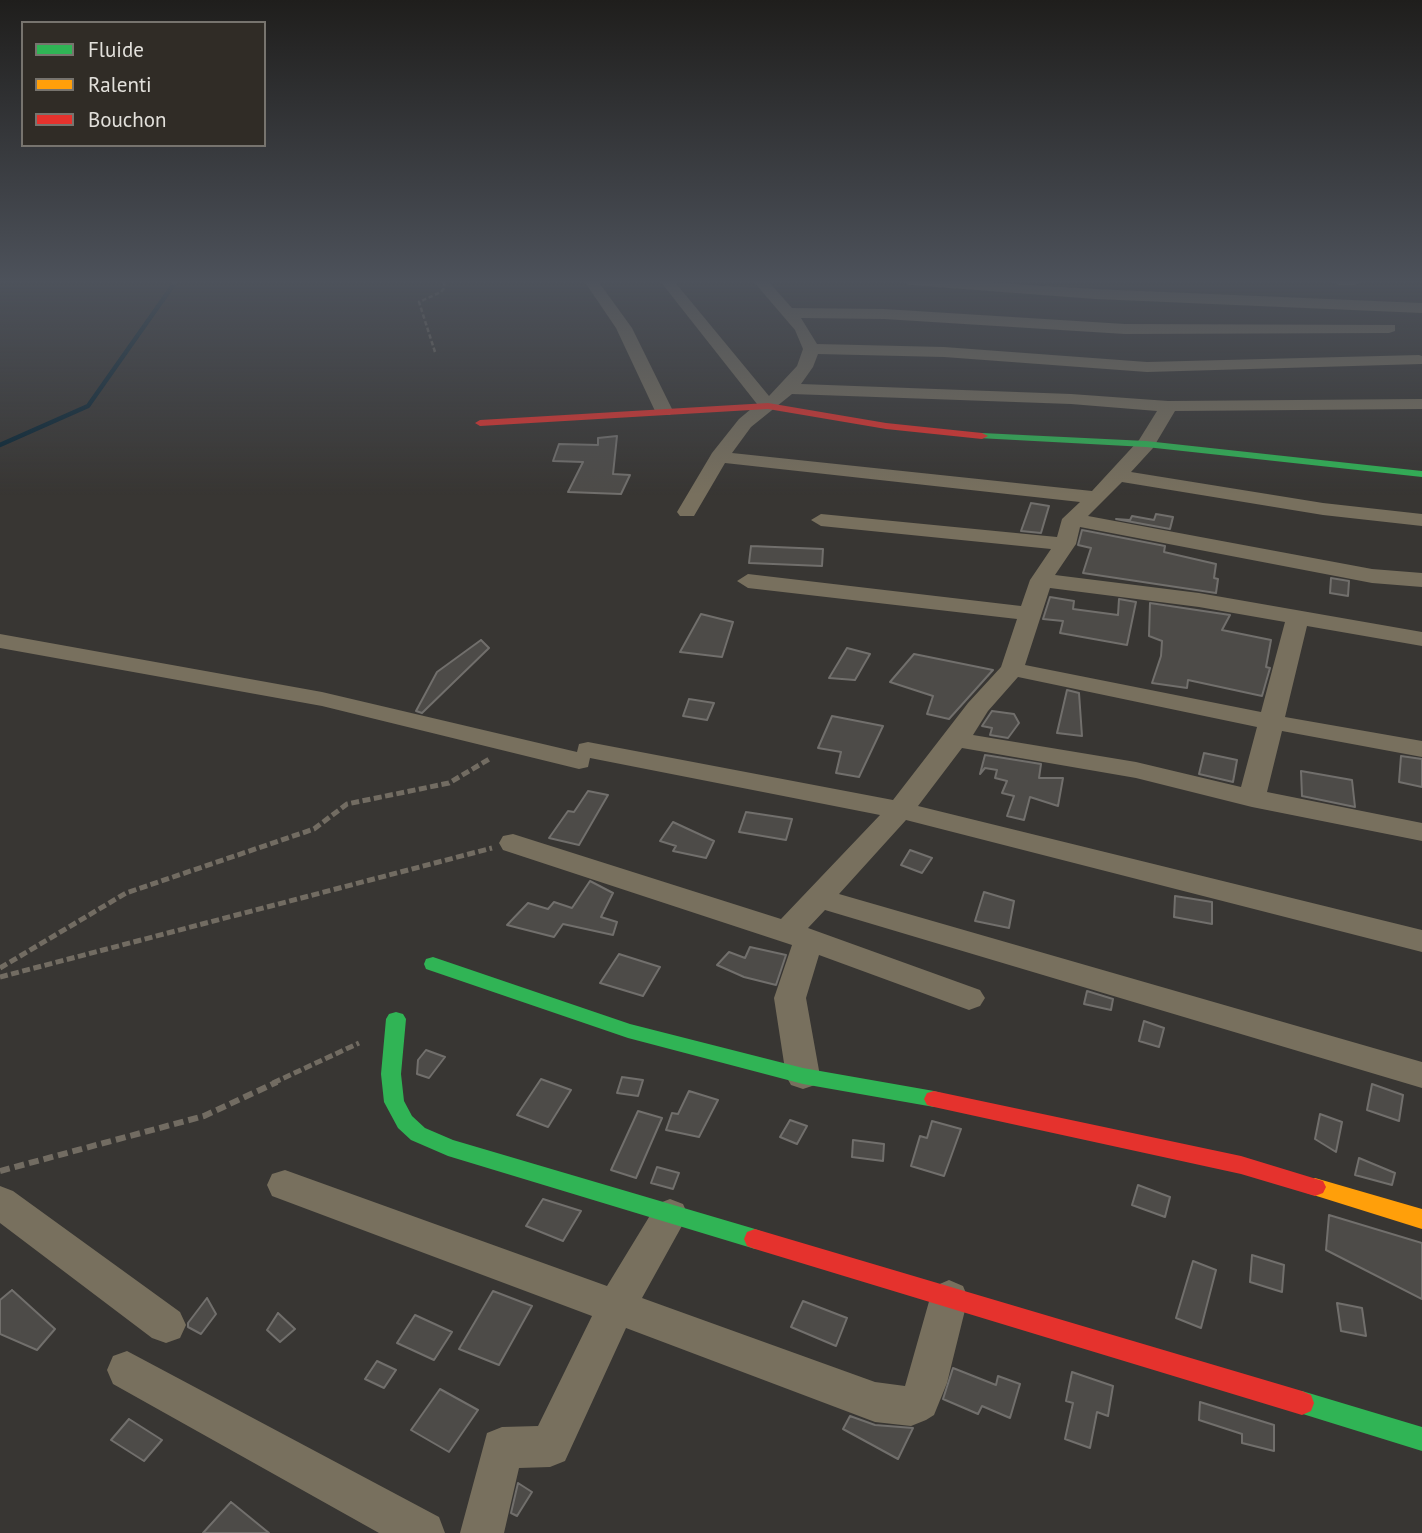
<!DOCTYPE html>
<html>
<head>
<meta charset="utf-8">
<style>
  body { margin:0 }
  #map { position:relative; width:1422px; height:1533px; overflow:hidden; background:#383633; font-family:"PT Sans",sans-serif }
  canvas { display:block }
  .legend { position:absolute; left:21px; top:21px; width:245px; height:126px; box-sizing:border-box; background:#302c26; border:2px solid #77746e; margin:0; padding:9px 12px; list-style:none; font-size:21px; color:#e2e0db }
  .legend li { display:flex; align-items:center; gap:14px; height:35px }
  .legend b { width:35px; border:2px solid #77746e }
</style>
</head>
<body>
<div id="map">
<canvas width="1422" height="1533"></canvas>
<ul class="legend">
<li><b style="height:9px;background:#30b455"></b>Fluide</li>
<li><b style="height:9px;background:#ff9f0a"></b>Ralenti</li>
<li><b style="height:9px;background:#e5322d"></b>Bouchon</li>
</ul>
</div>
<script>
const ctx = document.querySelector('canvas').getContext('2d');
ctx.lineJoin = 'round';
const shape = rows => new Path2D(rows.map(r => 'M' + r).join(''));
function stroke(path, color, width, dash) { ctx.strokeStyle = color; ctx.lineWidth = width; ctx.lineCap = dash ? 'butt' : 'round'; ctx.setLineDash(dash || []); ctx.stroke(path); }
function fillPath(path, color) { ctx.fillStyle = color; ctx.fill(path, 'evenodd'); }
stroke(shape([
  [0,445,88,406,176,281]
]), '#092635', 4.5);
const building = shape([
  [617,436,613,474,630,475,621,494,568,492,583,462,553,461,559,444,598,445,598,438,617,436],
  [1031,503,1049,506,1041,533,1021,531,1031,503],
  [1156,514,1173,517,1170,529,1116,519,1130,520,1132,516,1154,520,1156,514],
  [1082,530,1165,546,1164,552,1216,564,1214,578,1218,579,1216,593,1083,573,1091,548,1078,545,1082,530],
  [751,546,823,549,822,566,749,563,751,546],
  [1331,578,1349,581,1348,596,1330,593,1331,578],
  [1050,597,1074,601,1073,609,1118,615,1119,599,1136,602,1127,645,1060,633,1063,621,1043,619,1050,597],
  [1150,603,1230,615,1222,630,1271,640,1266,667,1270,668,1262,696,1188,680,1187,688,1152,683,1161,656,1162,641,1149,636,1150,603],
  [701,614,733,622,722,657,680,652,701,614],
  [481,640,489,648,422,713,416,711,437,672,481,640],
  [847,648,870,654,855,680,829,678,847,648],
  [914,654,993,670,949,719,927,714,933,696,890,682,914,654],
  [1067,690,1079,693,1082,736,1057,733,1067,690],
  [689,699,714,703,707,720,683,716,689,699],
  [992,711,1014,714,1019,723,1008,738,990,735,992,728,982,726,992,711],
  [832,716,883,726,859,777,836,773,841,752,818,748,832,716],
  [1204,753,1237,760,1233,782,1199,774,1204,753],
  [985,755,1041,764,1039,778,1063,778,1058,806,1030,797,1024,820,1007,816,1014,796,1002,793,1007,781,995,778,997,770,985,768,980,774,985,755],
  [1401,756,1422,759,1422,787,1399,782,1401,756],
  [1301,771,1352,780,1355,807,1302,796,1301,771],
  [588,791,608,795,579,845,549,838,568,811,574,812,588,791],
  [746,812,792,819,786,840,739,832,746,812],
  [673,822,714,841,706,858,673,851,676,846,660,841,673,822],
  [910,850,932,858,922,873,901,865,910,850],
  [590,881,613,893,601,917,617,922,613,935,563,924,554,937,507,925,528,903,548,909,554,902,572,908,590,881],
  [984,892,1014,901,1009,928,975,921,984,892],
  [1175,896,1212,902,1212,924,1174,917,1175,896],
  [750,947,786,955,776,985,744,977,717,965,729,952,745,958,750,947],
  [619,954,660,967,643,996,600,983,619,954],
  [1087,991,1113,999,1111,1010,1084,1004,1087,991],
  [1144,1021,1164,1028,1159,1047,1139,1041,1144,1021],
  [426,1050,445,1057,429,1078,417,1074,418,1060,426,1050],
  [622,1077,643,1080,638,1096,617,1093,622,1077],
  [541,1079,571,1090,548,1127,517,1115,541,1079],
  [1372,1084,1403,1095,1399,1121,1367,1110,1372,1084],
  [689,1091,718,1100,699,1137,666,1130,672,1113,678,1114,689,1091],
  [638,1111,662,1118,636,1178,611,1170,638,1111],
  [1320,1114,1342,1122,1336,1152,1315,1139,1320,1114],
  [790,1120,807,1126,797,1144,780,1137,790,1120],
  [932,1121,961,1129,944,1176,911,1166,920,1136,927,1138,932,1121],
  [853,1140,884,1144,883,1161,852,1157,853,1140],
  [1359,1158,1395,1173,1392,1185,1355,1175,1359,1158],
  [657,1167,679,1173,673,1189,651,1183,657,1167],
  [1138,1185,1170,1197,1165,1217,1132,1205,1138,1185],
  [543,1199,581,1211,563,1241,526,1226,543,1199],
  [1329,1215,1422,1243,1422,1299,1326,1250,1329,1215],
  [1252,1255,1284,1265,1282,1292,1250,1282,1252,1255],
  [1193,1261,1216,1270,1201,1328,1176,1318,1193,1261],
  [12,1290,55,1329,37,1350,0,1334,0,1300,12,1290],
  [493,1291,532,1306,499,1365,459,1349,493,1291],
  [207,1298,216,1314,201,1334,188,1327,188,1323,207,1298],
  [803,1301,847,1318,836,1346,791,1327,803,1301],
  [1337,1303,1362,1308,1366,1336,1341,1331,1337,1303],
  [278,1313,295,1329,280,1342,267,1330,278,1313],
  [415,1315,452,1332,434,1360,397,1343,415,1315],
  [377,1361,396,1370,384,1388,365,1379,377,1361],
  [953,1368,996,1385,998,1376,1020,1384,1010,1418,982,1406,978,1414,943,1399,953,1368],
  [1072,1372,1113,1386,1108,1416,1097,1412,1090,1448,1065,1439,1073,1403,1066,1401,1072,1372],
  [440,1389,478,1410,449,1452,411,1430,440,1389],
  [1200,1402,1274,1425,1274,1451,1242,1443,1242,1434,1199,1420,1200,1402],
  [850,1416,875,1425,913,1428,898,1459,843,1429,850,1416],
  [129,1419,162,1440,144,1461,111,1440,129,1419],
  [518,1483,532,1492,517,1516,511,1513,518,1483],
  [231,1502,269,1533,203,1533,231,1502]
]);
fillPath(building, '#4d4b48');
stroke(building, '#716f6c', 2);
stroke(shape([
  [435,352,419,302,441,292,445,287,443,281]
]), '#726c62', 2.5, [4.5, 2.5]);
stroke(shape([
  [0,968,126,893,314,829,347,804,449,783,491,758],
  [0,977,492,848],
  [273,1083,359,1043]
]), '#726c62', 5, [8, 3.5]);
stroke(shape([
  [0,1171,204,1116,277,1082]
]), '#726c62', 6, [10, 5]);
fillPath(shape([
  [584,281,598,281,632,328,673,411,670,415,658,415,655,411,616,328,584,281],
  [660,281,674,281,769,396,797,366,803,349,795,330,753,281,768,281,792,308,884,309,1125,324,1395,325,1395,331,1389,333,1125,334,884,319,801,318,817,344,944,347,1147,362,1419,355,1422,356,1422,364,1147,372,944,357,818,354,813,367,801,384,1071,394,1168,401,1422,399,1422,409,1175,411,1153,448,1131,472,1323,503,1422,514,1422,526,1323,515,1122,482,1088,516,1372,569,1422,573,1422,587,1372,583,1080,527,1076,544,1055,575,1199,593,1422,632,1422,646,1307,626,1285,717,1422,741,1422,757,1282,731,1267,792,1422,823,1422,841,1252,807,1136,778,962,748,918,806,1422,930,1422,952,906,820,839,894,1422,1062,1422,1088,825,910,808,928,980,990,985,998,980,1006,969,1010,819,955,806,998,820,1076,815,1085,803,1089,791,1085,786,1076,774,998,792,945,503,850,499,843,503,836,513,834,781,919,880,815,590,758,588,767,579,769,322,706,0,648,0,634,322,692,577,752,579,744,588,742,893,800,968,703,1001,667,1017,619,748,588,737,581,748,574,1021,606,1030,580,1051,549,821,526,811,520,821,514,1057,537,1062,519,1080,502,725,463,694,516,680,516,677,512,712,453,739,419,757,404,660,281],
  [792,394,1071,404,1157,411,1139,440,1092,491,732,453,751,427,792,394],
  [1050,588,1199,607,1285,622,1261,712,1025,665,1050,588],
  [1018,677,1257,727,1241,787,1136,762,973,735,988,711,1018,677],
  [902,281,967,281,1095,289,1422,303,1422,313,1095,299,909,285,902,281],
  [1332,281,1362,281,1355,285,1339,285,1332,281],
  [285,1170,607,1286,657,1204,670,1199,683,1204,688,1215,642,1298,875,1382,905,1386,930,1298,935,1286,949,1280,963,1286,968,1298,947,1383,934,1415,926,1420,911,1426,875,1422,626,1328,565,1461,550,1467,519,1468,504,1533,460,1533,487,1433,502,1427,538,1426,592,1316,272,1196,267,1185,272,1174,285,1170],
  [0,1186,13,1191,180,1312,186,1325,180,1338,166,1343,152,1338,0,1223,0,1186],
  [127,1351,439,1517,445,1533,379,1533,113,1384,107,1370,113,1356,127,1351]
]), '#78705e');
fillPath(shape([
  [982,433,1146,441,1422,471,1422,477,1146,447,978,438,978,434,982,433],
  [433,957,630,1024,803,1068,934,1091,941,1093,944,1099,941,1105,934,1107,803,1084,628,1038,426,969,424,964,426,959,433,957],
  [396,1012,403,1014,406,1019,401,1074,404,1101,412,1116,425,1128,453,1140,755,1229,763,1232,766,1239,763,1246,755,1249,448,1156,411,1140,398,1128,384,1102,381,1074,386,1019,389,1014,396,1012],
  [1302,1391,1422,1427,1422,1451,1293,1411,1290,1403,1293,1395,1302,1391]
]), '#30b455');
fillPath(shape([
  [1315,1178,1422,1209,1422,1229,1307,1193,1304,1187,1307,1181,1315,1178]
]), '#ff9f0a');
fillPath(shape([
  [768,403,886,423,982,433,988,436,982,439,886,429,768,409,480,426,475,423,480,420,768,403],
  [934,1091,1241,1156,1323,1181,1326,1187,1323,1193,1315,1196,1241,1174,934,1107,927,1105,924,1099,927,1093,934,1091],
  [755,1229,1302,1391,1311,1395,1314,1403,1311,1411,1302,1415,755,1249,747,1246,744,1239,747,1232,755,1229]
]), '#e5322d');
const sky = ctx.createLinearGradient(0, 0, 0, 495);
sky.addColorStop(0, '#1f1e1c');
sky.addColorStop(0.57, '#4d525b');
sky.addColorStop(1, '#4d525b00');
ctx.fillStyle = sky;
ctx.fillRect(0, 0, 1422, 495);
</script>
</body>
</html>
